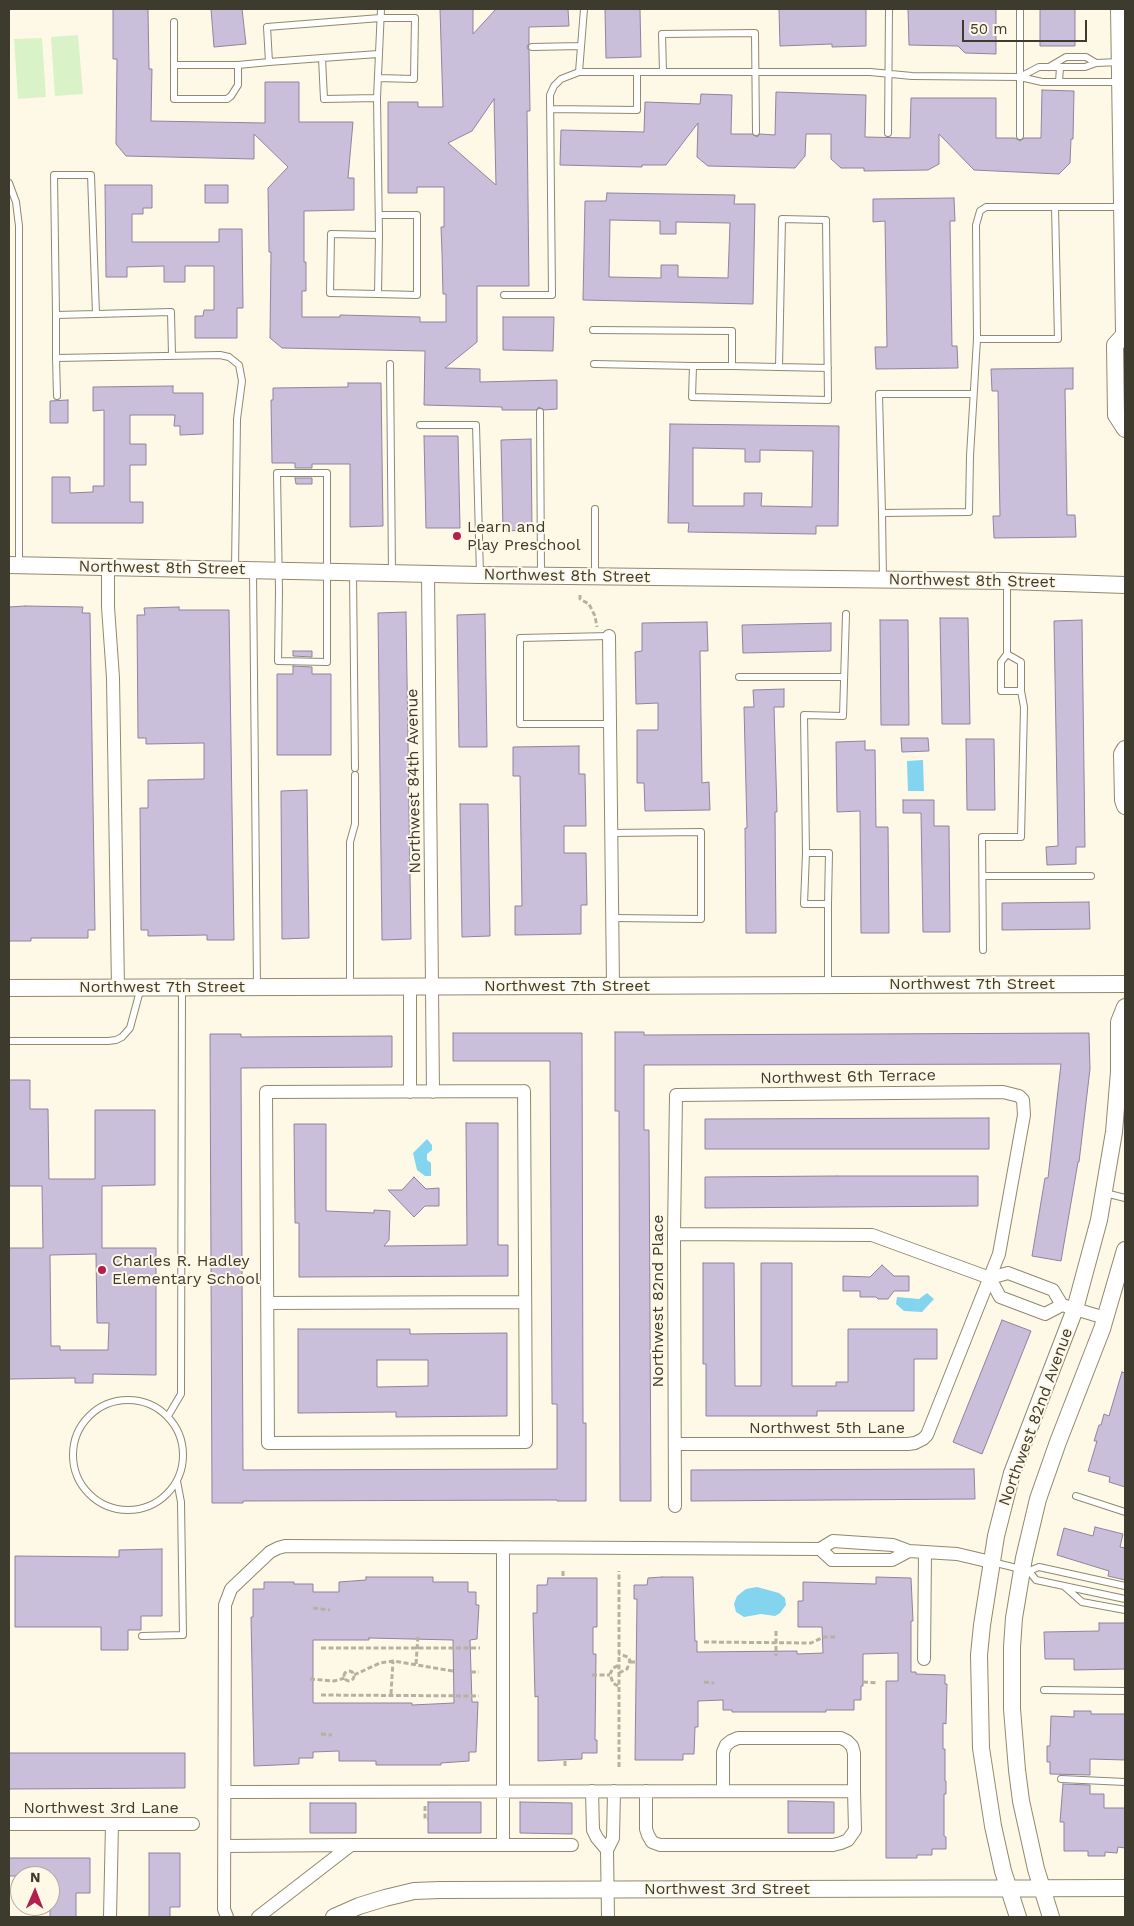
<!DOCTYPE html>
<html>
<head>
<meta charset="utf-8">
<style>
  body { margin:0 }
  #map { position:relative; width:1134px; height:1926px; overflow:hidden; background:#fef9e7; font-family:"Work Sans",sans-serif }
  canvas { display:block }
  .frame { position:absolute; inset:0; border:10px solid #3d3a2e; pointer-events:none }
  .north { position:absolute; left:10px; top:1866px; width:50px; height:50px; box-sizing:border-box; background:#fef9e7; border:1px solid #b1ad9d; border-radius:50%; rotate:1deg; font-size:14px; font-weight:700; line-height:20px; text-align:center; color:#3d3a2e }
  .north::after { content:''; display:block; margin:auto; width:18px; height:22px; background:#b1204e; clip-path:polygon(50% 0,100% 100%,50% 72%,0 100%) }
  .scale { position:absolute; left:962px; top:20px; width:125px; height:22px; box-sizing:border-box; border:2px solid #3d3a2e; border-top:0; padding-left:6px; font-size:15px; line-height:18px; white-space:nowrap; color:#3d3a2e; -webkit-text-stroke:4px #fef9e7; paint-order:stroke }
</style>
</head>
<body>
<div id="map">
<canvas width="1134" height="1926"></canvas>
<div class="frame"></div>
<div class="north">N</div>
<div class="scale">50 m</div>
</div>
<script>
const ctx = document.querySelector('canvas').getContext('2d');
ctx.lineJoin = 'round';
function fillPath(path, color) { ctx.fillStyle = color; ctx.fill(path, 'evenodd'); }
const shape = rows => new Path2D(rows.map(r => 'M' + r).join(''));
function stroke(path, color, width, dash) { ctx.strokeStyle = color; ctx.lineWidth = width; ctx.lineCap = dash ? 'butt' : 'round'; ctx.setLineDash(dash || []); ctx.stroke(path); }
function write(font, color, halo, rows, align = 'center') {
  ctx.font = font + ' "Work Sans",sans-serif'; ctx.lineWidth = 4; ctx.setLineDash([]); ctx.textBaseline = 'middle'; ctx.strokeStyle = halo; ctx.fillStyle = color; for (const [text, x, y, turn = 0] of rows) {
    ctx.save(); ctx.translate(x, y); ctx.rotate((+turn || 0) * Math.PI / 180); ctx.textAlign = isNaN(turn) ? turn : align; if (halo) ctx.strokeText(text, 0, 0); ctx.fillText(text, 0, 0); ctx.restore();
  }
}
fillPath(shape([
  [78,35,83,94,55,96,51,37],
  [42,38,46,97,18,99,14,39]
]), '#daf2c7');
fillPath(shape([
  [923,760,924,791,908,791,907,761],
  [427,1139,432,1145,432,1150,427,1154,427,1160,431,1163,431,1176,425,1176,417,1170,413,1153],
  [927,1293,934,1299,922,1312,904,1311,896,1304,897,1297,919,1299],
  [757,1587,779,1593,785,1598,786,1605,780,1613,775,1616,761,1614,744,1617,736,1612,734,1604,737,1596,746,1589]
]), '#83d4ef');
const building = shape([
  [113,9,148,9,149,69,152,69,151,121,265,123,265,82,299,82,299,122,353,122,348,178,354,178,354,210,304,211,304,262,306,262,306,291,302,291,302,317,340,317,340,315,420,317,420,322,446,322,446,294,443,294,442,253,441,227,444,227,444,187,417,187,417,193,388,193,388,102,418,102,418,107,443,107,440,9,473,9,473,34,496,9,568,9,569,26,529,27,529,43,527,47,529,51,530,111,527,111,529,286,477,286,477,342,445,368,480,369,480,382,557,380,557,409,544,410,539,407,536,410,502,410,502,407,424,405,425,351,282,348,270,338,271,252,269,252,268,188,288,167,254,134,254,159,126,156,116,144,117,59,113,59,113,9],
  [494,99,496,185,448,143,472,131,494,99],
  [211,9,242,9,246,44,214,47,211,9],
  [605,9,640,9,641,57,606,58,605,9],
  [779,9,866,9,866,46,832,47,832,44,780,46,779,9],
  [908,9,996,9,996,54,965,53,958,46,909,45,908,9],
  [1040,9,1075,9,1075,46,1040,46,1040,9],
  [1042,90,1074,91,1073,139,1071,139,1070,163,1059,174,974,170,939,134,939,164,928,170,864,171,864,168,841,168,831,159,831,134,806,134,805,156,795,168,708,166,697,157,698,123,666,165,642,165,642,167,560,165,561,130,644,132,645,102,700,104,701,94,732,95,731,134,752,134,757,137,760,134,775,135,776,92,866,95,865,137,910,138,911,98,996,98,996,138,1015,138,1020,141,1024,138,1041,138,1042,90],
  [105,185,152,185,152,208,143,208,143,214,132,214,132,242,219,242,219,229,242,229,243,308,237,308,237,338,195,338,195,316,203,316,204,310,214,310,214,266,185,266,185,282,164,282,164,266,127,267,127,277,106,277,105,185],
  [205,185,228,185,228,203,205,203,205,185],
  [607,193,735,195,734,204,755,204,753,304,583,300,585,201,606,201,607,193],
  [610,220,660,221,660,234,676,234,676,222,730,223,728,278,678,277,678,265,661,265,661,278,609,277,610,220],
  [954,198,955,221,950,221,952,346,957,346,958,368,876,369,875,347,887,347,885,221,873,222,873,199,954,198],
  [503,317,554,317,553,351,503,350,503,317],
  [1073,368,1073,389,1065,389,1067,515,1075,515,1076,537,994,538,993,516,1000,516,999,462,998,391,992,391,991,369,1073,368],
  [348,383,381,383,383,526,350,527,350,464,312,464,312,468,295,468,295,463,272,463,271,400,273,400,273,388,348,387,348,383],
  [173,386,173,393,203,393,203,434,180,435,180,426,174,426,175,415,130,415,130,444,146,444,146,465,130,465,130,502,143,502,143,523,52,523,52,477,70,477,70,493,93,492,93,486,104,486,104,410,93,411,93,387,173,386],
  [68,400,68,423,50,423,50,401,68,400],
  [670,424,839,426,838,526,816,526,816,534,688,532,689,523,668,523,670,424],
  [693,448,745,449,745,462,760,462,760,450,813,451,812,507,761,506,762,493,744,493,744,506,693,506,693,448],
  [424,436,458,436,460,528,426,528,424,436],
  [531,439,532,530,503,531,501,440,531,439],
  [295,478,312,478,312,484,296,484,295,478],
  [25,606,83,607,82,613,90,613,95,930,88,930,88,938,31,938,31,941,9,941,9,607,25,606],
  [179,607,179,610,229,610,234,940,207,940,207,935,148,936,148,930,141,930,140,808,148,808,148,780,204,779,204,743,146,744,146,738,138,738,137,615,145,615,144,608,179,607],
  [406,612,411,939,382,940,378,613,406,612],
  [485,614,487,747,459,747,457,615,485,614],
  [940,618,968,618,970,724,942,724,940,618],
  [880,620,908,620,909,725,881,725,880,620],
  [1082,620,1085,847,1076,847,1076,864,1047,865,1046,847,1058,846,1054,621,1082,620],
  [707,622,708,651,700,651,702,783,709,782,710,810,645,811,644,783,637,783,637,730,658,730,658,703,636,704,635,652,642,651,642,623,707,622],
  [831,623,831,651,743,653,742,625,831,623],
  [293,651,312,651,312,657,293,656,293,651],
  [293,666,312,667,312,674,331,674,331,755,277,755,277,674,293,674,293,666],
  [784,689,784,707,774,707,777,812,775,812,776,933,746,933,745,828,747,828,744,707,754,707,753,690,784,689],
  [901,738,928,738,929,751,902,752,901,738],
  [966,739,994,739,995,810,967,810,966,739],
  [865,741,865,750,875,750,876,827,888,827,889,933,861,933,860,811,837,812,836,742,865,741],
  [579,746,579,774,585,774,586,826,564,826,564,853,586,853,587,905,581,905,581,934,515,935,515,906,522,906,520,776,513,776,513,747,579,746],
  [307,790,309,938,282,939,281,791,307,790],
  [903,800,934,800,934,826,949,826,950,932,923,932,921,813,903,813,903,800],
  [460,804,488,804,490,936,462,937,460,804],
  [1089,902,1090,929,1002,930,1002,903,1089,902],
  [615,1032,644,1032,644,1035,1089,1033,1090,1069,1079,1162,1078,1162,1061,1261,1032,1256,1045,1178,1048,1178,1061,1064,644,1065,644,1130,649,1130,651,1501,620,1501,619,1111,615,1111,615,1032],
  [453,1033,582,1033,583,1423,586,1423,586,1501,557,1501,557,1500,243,1501,243,1503,212,1503,210,1034,241,1034,241,1037,392,1036,392,1067,241,1068,243,1470,557,1469,557,1404,552,1404,550,1061,453,1061,453,1033],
  [9,1080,30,1080,30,1109,48,1109,49,1179,95,1179,95,1110,155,1110,155,1185,102,1186,102,1248,156,1248,156,1375,93,1374,93,1383,75,1383,75,1378,9,1379,9,1248,43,1248,42,1186,9,1186,9,1080],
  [96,1254,97,1323,109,1323,108,1350,60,1350,60,1346,51,1346,50,1255,96,1254],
  [989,1118,989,1149,705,1149,705,1119,989,1118],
  [466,1123,498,1123,498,1245,508,1245,508,1276,299,1277,299,1223,295,1223,294,1124,326,1124,326,1211,374,1213,374,1210,390,1211,389,1240,384,1246,467,1245,466,1123],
  [837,1176,978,1176,978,1206,705,1208,705,1177,837,1176],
  [414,1177,426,1189,439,1188,439,1206,425,1206,414,1217,388,1190,402,1190,414,1177],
  [703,1263,734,1263,735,1386,761,1386,761,1263,792,1263,792,1386,836,1386,836,1382,848,1382,848,1329,937,1329,937,1359,914,1359,914,1411,817,1411,817,1416,706,1416,706,1364,703,1364,703,1263],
  [882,1265,894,1276,909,1276,909,1291,894,1291,888,1299,878,1299,876,1297,860,1297,860,1291,843,1291,843,1276,870,1277,882,1265],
  [1002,1320,1031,1331,982,1454,953,1442,1002,1320],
  [298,1329,410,1329,410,1334,507,1333,507,1416,396,1417,396,1412,298,1413,298,1329],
  [377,1360,428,1360,428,1386,377,1387,377,1360],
  [1122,1372,1125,1373,1125,1487,1109,1482,1110,1477,1088,1471,1097,1441,1094,1441,1099,1425,1101,1425,1104,1414,1109,1416,1122,1372],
  [974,1469,975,1499,691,1501,691,1470,974,1469],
  [1095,1527,1123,1534,1120,1547,1125,1548,1125,1580,1108,1576,1109,1571,1057,1555,1064,1528,1093,1536,1095,1527],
  [162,1549,162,1616,141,1616,141,1630,128,1630,128,1650,101,1650,101,1627,15,1627,15,1556,119,1557,119,1550,162,1549],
  [366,1577,433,1577,433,1582,468,1582,468,1592,476,1592,476,1605,479,1605,477,1639,470,1640,472,1702,478,1702,476,1752,469,1752,469,1761,441,1763,441,1765,376,1765,376,1761,339,1761,339,1751,313,1752,313,1758,299,1758,299,1764,254,1766,251,1617,253,1617,253,1589,264,1589,264,1582,294,1582,294,1584,313,1584,313,1592,339,1592,339,1582,366,1580,366,1577],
  [369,1638,453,1640,454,1703,412,1705,412,1703,313,1703,313,1640,369,1640,369,1638],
  [662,1577,693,1577,695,1641,697,1641,697,1652,797,1651,797,1654,823,1653,822,1627,798,1627,798,1601,803,1601,803,1582,876,1584,876,1577,911,1578,913,1621,911,1621,911,1672,916,1672,916,1674,945,1675,945,1684,947,1684,946,1724,943,1723,943,1749,945,1749,945,1781,946,1781,946,1794,944,1794,944,1836,946,1837,946,1849,932,1849,932,1855,917,1855,917,1858,886,1858,886,1681,898,1681,898,1653,863,1654,863,1686,861,1686,861,1700,854,1700,854,1710,826,1710,826,1712,732,1712,732,1710,723,1710,723,1700,698,1701,698,1727,695,1727,694,1754,683,1754,683,1760,635,1760,637,1599,634,1599,634,1585,647,1585,648,1578,662,1577],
  [548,1578,597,1578,597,1627,593,1627,593,1654,596,1654,595,1740,597,1740,597,1753,582,1753,582,1759,538,1761,538,1696,535,1697,533,1613,537,1613,537,1585,547,1585,548,1578],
  [1099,1623,1125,1623,1125,1669,1074,1670,1074,1659,1045,1659,1044,1632,1099,1631,1099,1623],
  [1074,1711,1091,1711,1091,1714,1125,1714,1125,1760,1090,1759,1090,1775,1050,1774,1050,1762,1047,1762,1047,1746,1050,1746,1051,1716,1074,1717,1074,1711],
  [9,1753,185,1753,185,1788,9,1789,9,1753],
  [1063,1784,1090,1785,1090,1794,1104,1794,1104,1808,1125,1808,1125,1848,1118,1847,1117,1853,1105,1852,1105,1856,1088,1856,1088,1851,1064,1851,1064,1822,1060,1822,1063,1784],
  [788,1801,834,1802,834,1833,788,1833,788,1801],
  [428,1802,481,1802,481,1833,428,1833,428,1802],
  [520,1802,572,1803,572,1834,520,1833,520,1802],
  [310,1803,356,1803,356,1833,310,1833,310,1803],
  [149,1853,180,1853,180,1907,170,1907,170,1917,149,1917,149,1853],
  [9,1858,90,1858,90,1893,76,1893,76,1917,50,1917,50,1876,9,1876,9,1858]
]);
fillPath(building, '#cabfdb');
stroke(building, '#8e849e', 1);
const service = shape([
  [174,22,174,65,238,65,269,62,267,27,380,18,415,18,414,79,378,78],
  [532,47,580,46],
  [269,62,322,58],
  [174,65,174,99,227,99,231,96,238,85,238,65],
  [1049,67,1066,57,1086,57,1096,63],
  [579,72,637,72],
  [663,72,662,34,755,33,756,132],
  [1020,77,1039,67,1085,67,1096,63,1120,62],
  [1059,82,1060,67],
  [377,98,324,99,322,58,378,54],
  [550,109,637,110,637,72,870,72,912,76,1020,77,1042,82,1120,82],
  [888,133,889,9],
  [1020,136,1020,9],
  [9,183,16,202,19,226,19,565],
  [379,235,331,234,330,293,378,294,379,235,377,98,381,9],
  [378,294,417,295,417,215,379,215],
  [504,295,552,295,550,95,554,86,561,79,579,72,584,9],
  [96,314,171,312,172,356],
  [56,315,96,314,91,175,54,175,56,315,56,358,220,355,229,357,239,365,242,381,237,419,235,569],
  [593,330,732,331,732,366,779,367,782,219,826,220,828,400,692,397,693,366,594,364],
  [977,339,1058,339,1055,207],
  [56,358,57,396],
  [390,364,392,572],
  [693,366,732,366],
  [779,367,828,368],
  [540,412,541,575],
  [420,425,476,425,480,575],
  [277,473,327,473,327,662,278,661,279,591,277,473],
  [595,509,595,576],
  [882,513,879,394,973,394],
  [253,572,257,987],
  [353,572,355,768],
  [883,579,882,513,969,512,970,456,977,339,976,225,980,211,986,207,1121,207],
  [609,636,520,638,520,724,609,724],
  [1007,654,1007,583],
  [739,677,844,677],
  [610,833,701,832,701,919,613,918],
  [806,853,829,853,828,904],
  [983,876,1091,876],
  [983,950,982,837,1021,837,1024,707,1021,691,1021,662,1007,654,1001,662,1001,691,1021,691],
  [828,984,828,904,804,904,806,853,804,715,843,716,846,614],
  [350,985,350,842,355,824,355,775],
  [9,1041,108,1041,116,1040,122,1037,130,1028,141,987],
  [1105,1193,1125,1198],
  '73 1455a55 55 0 1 1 110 0a55 55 0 1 1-110 0Z',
  [168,1416,181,1394,182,988],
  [1076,1496,1125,1512],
  [992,1562,1029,1571,1039,1567,1125,1586],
  [1029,1571,1036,1580,1125,1599],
  [1065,1587,1082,1602,1125,1610],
  [142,1636,183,1635,181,1502,177,1481],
  [1044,1690,1125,1691],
  [1061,1779,1125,1782]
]);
const minor = shape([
  [108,567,108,607,113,678,118,988],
  [428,574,433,1092],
  [609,636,613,985],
  [524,1091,526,1442,268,1443,266,1092,524,1091],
  [410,1092,410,987],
  [674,1234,872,1235,990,1278],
  [267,1303,525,1302],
  [1062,1305,1045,1314,1000,1297,990,1278,1008,1273,1053,1290,1062,1305,1105,1318],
  [675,1444,908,1444,915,1443,923,1439,927,1435,999,1254,1024,1115,1023,1100,1019,1096,1003,1092,676,1095,674,1234,675,1506],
  [503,1548,503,1844],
  [820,1549,832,1560,892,1560,909,1551],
  [924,1659,925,1552],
  [592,1791,593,1830,597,1838,607,1850],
  [646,1791,646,1829,648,1835,652,1842,660,1845,833,1845,841,1843,848,1840,855,1830,854,1791],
  [225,1792,854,1791,854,1753,852,1746,847,1741,841,1738,738,1738,731,1741,726,1745,723,1752,723,1791],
  [9,1824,193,1824],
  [351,1845,572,1845],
  [225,1846,351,1845,258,1917],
  [110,1917,112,1824],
  [227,1917,224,1909,225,1605,231,1589,270,1552,278,1548,285,1546,820,1549,833,1541,893,1545,909,1551,957,1554,991,1562],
  [608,1917,607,1850,613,1838,614,1791]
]);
const tertiary = shape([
  [1119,9,1124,333],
  [1125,334,1115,345,1116,415,1125,429],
  [9,565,480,575,1007,581,1125,585],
  [1125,749,1122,754,1123,800,1125,806],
  [9,988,1125,984],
  [334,1917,359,1906,385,1898,414,1891,440,1890,1125,1888],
  [1018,1917,1003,1871,993,1826,981,1748,979,1655,982,1625,996,1536,1012,1473,1075,1309,1099,1220,1114,1132,1119,1072,1119,1022,1125,1007],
  [1051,1917,1036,1869,1021,1801,1017,1770,1012,1709,1012,1647,1014,1618,1024,1558,1038,1499,1058,1442,1102,1329,1125,1250]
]);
stroke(service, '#91896e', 8);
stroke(minor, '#91896e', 14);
stroke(tertiary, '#91896e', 18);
stroke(shape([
  [580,595,580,599,589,604,595,616,597,627],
  [563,1571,563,1578],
  [313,1608,330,1610],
  [776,1631,776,1656],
  [704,1642,811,1643,824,1637,837,1637],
  [321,1648,480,1648],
  [630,1662,636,1662],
  [416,1664,418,1636],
  '344 1676a5 5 0 1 1 10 0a5 5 0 1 1-10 0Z',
  [471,1672,479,1672],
  [619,1673,627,1669,630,1661,628,1657,619,1654],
  [354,1675,380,1663,393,1661,453,1671],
  [592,1675,610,1675],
  [310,1679,334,1681,345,1678],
  [704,1682,714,1683],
  [863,1682,878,1683],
  [618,1686,613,1683,610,1674,613,1668,619,1665],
  [391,1694,393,1661],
  [321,1695,479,1696],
  [321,1734,332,1735],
  [565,1761,565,1768],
  [619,1767,619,1571],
  [425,1806,425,1819,428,1819]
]), '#b6b2a2', 3, [5, 2.5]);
stroke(service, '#fff', 6);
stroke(minor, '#fff', 12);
stroke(tertiary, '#fff', 16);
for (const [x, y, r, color] of [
  [457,536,5,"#b1204e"],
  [102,1270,5,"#b1204e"]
]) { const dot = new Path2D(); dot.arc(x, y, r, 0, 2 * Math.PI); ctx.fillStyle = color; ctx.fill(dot); stroke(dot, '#fef9e7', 2); }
write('16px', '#3d3a2e', '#fef9e7', [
  ["Learn and",467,527],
  ["Play Preschool",467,545],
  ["Charles R. Hadley",112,1261],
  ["Elementary School",112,1279]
], 'left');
write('16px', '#3d3a2e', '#fef9e7', [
  ["Northwest 8th Street",162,568,1],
  ["Northwest 8th Street",567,576,1],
  ["Northwest 8th Street",972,581,1],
  ["Northwest 84th Avenue",414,781,-91],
  ["Northwest 7th Street",972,984],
  ["Northwest 7th Street",567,986],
  ["Northwest 7th Street",162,987],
  ["Northwest 6th Terrace",848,1077,-1],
  ["Northwest 82nd Place",658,1301,-90],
  ["Northwest 82nd Avenue",1036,1417,-70],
  ["Northwest 5th Lane",827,1428],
  ["Northwest 3rd Lane",101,1808],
  ["Northwest 3rd Street",727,1889]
]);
</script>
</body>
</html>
